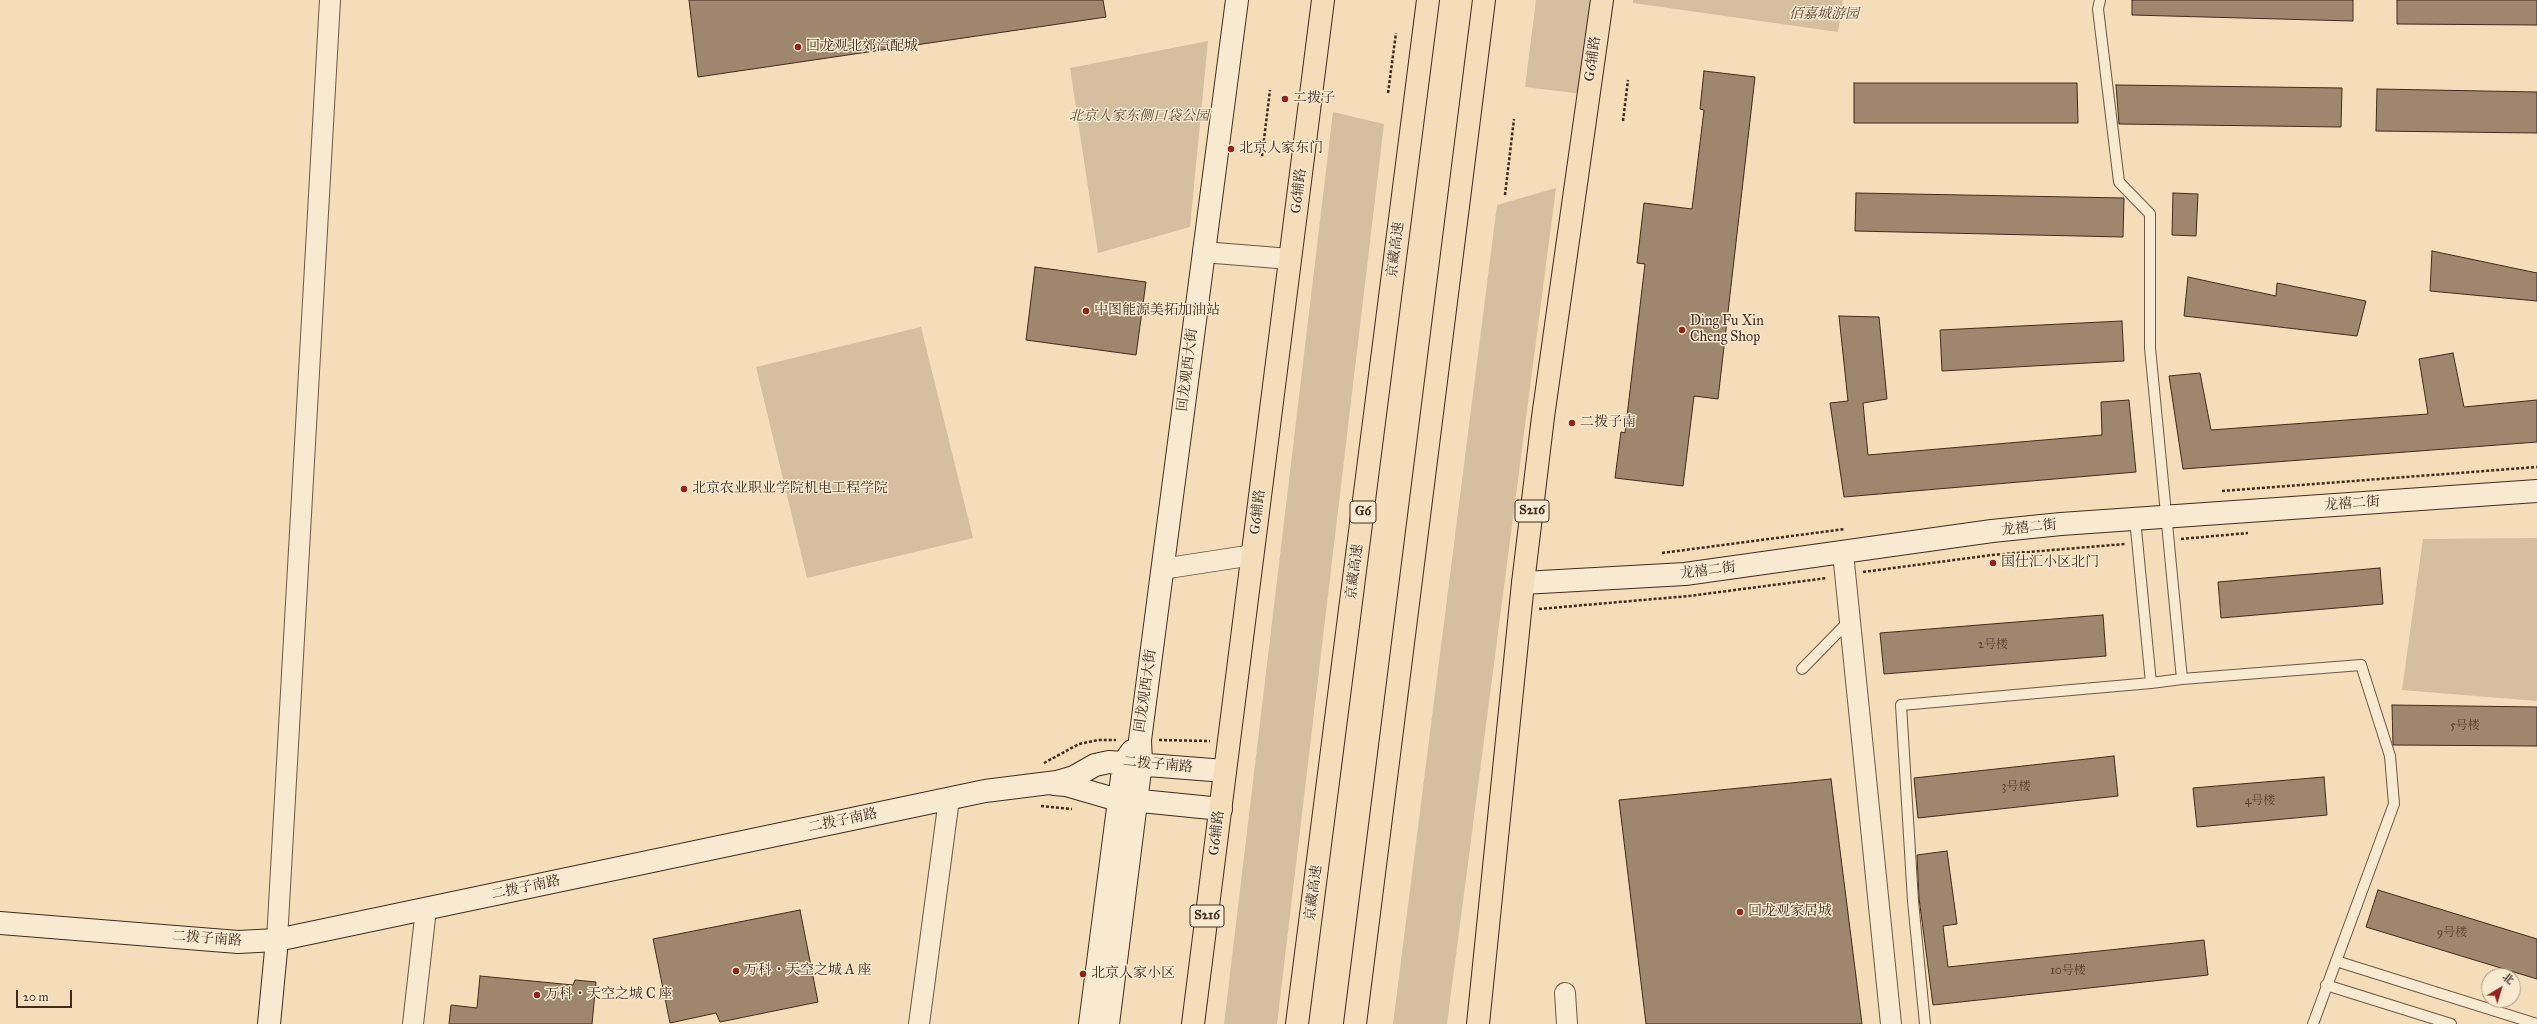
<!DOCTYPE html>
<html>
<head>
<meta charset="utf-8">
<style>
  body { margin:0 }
  #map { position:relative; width:2537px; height:1024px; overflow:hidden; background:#f4ddb8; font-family:"IM FELL Great Primer","Noto Serif SC",serif }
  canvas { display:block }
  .north { position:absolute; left:2481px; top:968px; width:40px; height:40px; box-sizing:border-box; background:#f8e9d1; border:1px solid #b09d89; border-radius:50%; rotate:38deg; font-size:11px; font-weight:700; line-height:16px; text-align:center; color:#432a1d }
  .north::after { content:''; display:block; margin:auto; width:14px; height:18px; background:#8f2418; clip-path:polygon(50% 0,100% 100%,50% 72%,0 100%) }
  .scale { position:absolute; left:16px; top:990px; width:56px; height:18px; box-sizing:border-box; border:2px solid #432a1d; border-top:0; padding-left:5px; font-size:12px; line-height:14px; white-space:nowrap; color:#432a1d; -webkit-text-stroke:3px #f8e9d1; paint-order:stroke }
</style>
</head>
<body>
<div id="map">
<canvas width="2537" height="1024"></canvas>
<div class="north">北</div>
<div class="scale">20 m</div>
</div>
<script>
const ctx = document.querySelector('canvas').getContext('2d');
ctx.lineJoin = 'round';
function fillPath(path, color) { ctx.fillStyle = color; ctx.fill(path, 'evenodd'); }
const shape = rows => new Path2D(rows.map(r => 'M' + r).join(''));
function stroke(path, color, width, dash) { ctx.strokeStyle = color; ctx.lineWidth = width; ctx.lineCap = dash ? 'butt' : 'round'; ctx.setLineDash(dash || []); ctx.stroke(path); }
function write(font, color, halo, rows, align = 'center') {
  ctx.font = font + ' "IM FELL Great Primer","Noto Serif SC",serif'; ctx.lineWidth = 3; ctx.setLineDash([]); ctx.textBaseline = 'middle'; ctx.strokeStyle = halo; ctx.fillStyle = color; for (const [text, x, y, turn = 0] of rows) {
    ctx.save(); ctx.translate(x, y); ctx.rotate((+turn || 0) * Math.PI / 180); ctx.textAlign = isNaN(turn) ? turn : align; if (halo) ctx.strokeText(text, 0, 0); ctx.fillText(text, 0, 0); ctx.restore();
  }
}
fillPath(shape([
  [1536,0,1594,0,1582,94,1525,87],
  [1633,0,1843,0,1838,32,1633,3],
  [1208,41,1190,227,1098,253,1070,68],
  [1333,112,1384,124,1277,1024,1224,1024],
  [1556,188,1447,1024,1393,1024,1497,205],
  [921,327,973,538,807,578,756,367],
  [2537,538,2537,701,2402,690,2423,539]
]), '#d6bf9e');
const building = shape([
  [689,0,1103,0,1106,17,698,77,689,0],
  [2132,0,2353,0,2353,21,2132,15,2132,0],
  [2397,0,2537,0,2537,25,2397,24,2397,0],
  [1704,71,1755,77,1718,399,1694,396,1683,486,1615,478,1621,432,1625,433,1645,264,1637,263,1644,203,1692,209,1704,110,1700,109,1704,71],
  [1854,83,2077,83,2078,123,1854,123,1854,83],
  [2116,85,2342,88,2341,127,2119,124,2116,85],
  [2377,89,2537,92,2537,133,2376,131,2377,89],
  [1856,193,2124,198,2123,237,1855,231,1856,193],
  [2173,193,2198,194,2196,236,2172,235,2173,193],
  [2432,251,2537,273,2537,301,2430,291,2432,251],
  [1035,267,1146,282,1136,355,1026,340,1035,267],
  [2188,277,2276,296,2277,283,2366,301,2357,336,2184,316,2188,277],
  [1839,316,1879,317,1887,399,1863,403,1868,455,2102,435,2101,402,2129,400,2136,472,1844,497,1830,403,1848,401,1839,316],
  [2122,321,2124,361,1942,371,1940,330,2122,321],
  [2453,353,2464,407,2537,400,2537,442,2183,469,2169,376,2200,373,2211,430,2428,414,2419,359,2453,353],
  [2380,568,2383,604,2221,618,2218,582,2380,568],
  [2103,615,2106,656,1884,674,1880,633,2103,615],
  [2392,705,2537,707,2537,746,2393,745,2392,705],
  [2114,756,2118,796,1918,818,1914,778,2114,756],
  [2324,777,2327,815,2197,827,2193,788,2324,777],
  [1831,779,1862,1024,1646,1024,1619,800,1831,779],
  [1947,851,1957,924,1943,926,1948,967,2204,940,2208,975,1933,1005,1919,898,1917,855,1947,851],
  [2378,890,2537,939,2537,979,2366,927,2378,890],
  [800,910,818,1002,720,1022,716,1013,670,1023,653,939,800,910],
  [480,976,573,985,575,980,596,982,592,1024,449,1024,451,1005,477,1008,480,976]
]);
fillPath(building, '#9f876e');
stroke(building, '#432a1d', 1);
const lane = shape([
  [2100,0,2098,9,2119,182,2150,214,2150,348,2182,679,2361,665,2390,756,2394,804,2313,1024],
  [1802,669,1850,620],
  [2151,683,2182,679],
  [2336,961,2537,1024],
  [2326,985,2451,1024],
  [1925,1024,1913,901,1901,705,2151,683,2135,519]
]);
const street = shape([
  [1203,252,1290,259],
  [1843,553,1891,1024],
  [1162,569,1253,555],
  [277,940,330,0],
  [1565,993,1567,1024],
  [413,1024,426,909],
  [919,1024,949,799]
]);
const secondary = shape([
  [1523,583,1685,574,1992,531,2061,524,2537,491],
  [1054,784,1066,785,1111,798,1221,809],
  [0,923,238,942,277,940,985,791,1057,782,1074,777,1095,765,1109,762,1225,771],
  [269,1024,277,940],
  [1090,1024,1124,762,1132,751],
  [1108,1024,1141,763,1140,740,1237,0]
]);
const primary = shape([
  [1193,1024,1323,0],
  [1478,1024,1523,583,1543,417,1602,0]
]);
const highway = shape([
  [1297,1024,1428,0],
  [1355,1024,1484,0]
]);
stroke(lane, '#6f5744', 12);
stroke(street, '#6f5744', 22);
stroke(secondary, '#432a1d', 24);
stroke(primary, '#432a1d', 24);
stroke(highway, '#432a1d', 24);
stroke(shape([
  [1388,93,1396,33],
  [1623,121,1628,80],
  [1262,156,1270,90],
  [1505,195,1514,119],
  [2222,491,2537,467],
  [2181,539,2248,533],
  [1662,553,1845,529],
  [1863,572,1992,555,2125,544],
  [1539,609,1689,596,1827,578],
  [1159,740,1210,741],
  [1044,763,1079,744,1098,740,1116,740],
  [1041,806,1072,809]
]), '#432a1d', 2.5, [3, 2]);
stroke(lane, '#f8e9d1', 10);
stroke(street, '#f8e9d1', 20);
stroke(secondary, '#f8e9d1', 22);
stroke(primary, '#f4ddb8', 22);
stroke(highway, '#f4ddb8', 22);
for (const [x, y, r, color] of [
  [798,47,4,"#8f2418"],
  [1285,99,4,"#8f2418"],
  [1231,149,4,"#8f2418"],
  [1086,311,4,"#8f2418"],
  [1682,330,4,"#8f2418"],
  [1572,423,4,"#8f2418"],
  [684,489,4,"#8f2418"],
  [1993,563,4,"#8f2418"],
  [1740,912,4,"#8f2418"],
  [736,971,4,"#8f2418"],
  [1083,974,4,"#8f2418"],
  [537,995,4,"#8f2418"]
]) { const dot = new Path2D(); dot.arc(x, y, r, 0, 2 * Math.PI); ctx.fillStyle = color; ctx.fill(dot); stroke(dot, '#f8e9d1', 1.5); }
write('12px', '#5a4131', null, [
  ["2号楼",1993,645],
  ["5号楼",2465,726],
  ["3号楼",2016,787],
  ["4号楼",2260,801],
  ["9号楼",2452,933],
  ["10号楼",2068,971]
]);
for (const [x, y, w] of [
  [1532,511,34],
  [1363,512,26],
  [1207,916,34]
]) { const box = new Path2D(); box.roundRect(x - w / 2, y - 11, w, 22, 3); ctx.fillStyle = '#f8e9d1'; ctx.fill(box); stroke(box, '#432a1d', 1); }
write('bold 13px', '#432a1d', null, [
  ["S216",1532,511],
  ["G6",1363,512],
  ["S216",1207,916]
]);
write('italic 14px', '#604837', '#f8e9d1', [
  ["佰嘉城游园",1824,15],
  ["北京人家东侧口袋公园",1139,117]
]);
write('14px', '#432a1d', '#f8e9d1', [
  ["回龙观北郊汽配城",806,47],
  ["二拨子",1293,99],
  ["北京人家东门",1239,149],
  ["中图能源美拓加油站",1094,311],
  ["Ding Fu Xin",1690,322],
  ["Cheng Shop",1690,338],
  ["二拨子南",1580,423],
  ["北京农业职业学院机电工程学院",692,489],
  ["国仕汇小区北门",2001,563],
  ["回龙观家居城",1748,912],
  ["万科・天空之城 A 座",744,971],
  ["北京人家小区",1091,974],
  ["万科・天空之城 C 座",545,995]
], 'left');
write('14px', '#432a1d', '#f8e9d1', [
  ["G6辅路",1593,59,-82],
  ["G6辅路",1299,191,-83],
  ["京藏高速",1396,250,-83],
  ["回龙观西大街",1188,370,-83],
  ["龙禧二街",2352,504,-4],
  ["G6辅路",1258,512,-83],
  ["龙禧二街",2029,528,-6],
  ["龙禧二街",1708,571,-7],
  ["京藏高速",1355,572,-83],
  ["回龙观西大街",1146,691,-82],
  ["二拨子南路",1158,765,5],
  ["二拨子南路",843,821,-12],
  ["G6辅路",1217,833,-83],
  ["二拨子南路",526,888,-12],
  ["京藏高速",1314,893,-83],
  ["二拨子南路",207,939,4]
]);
</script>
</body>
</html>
